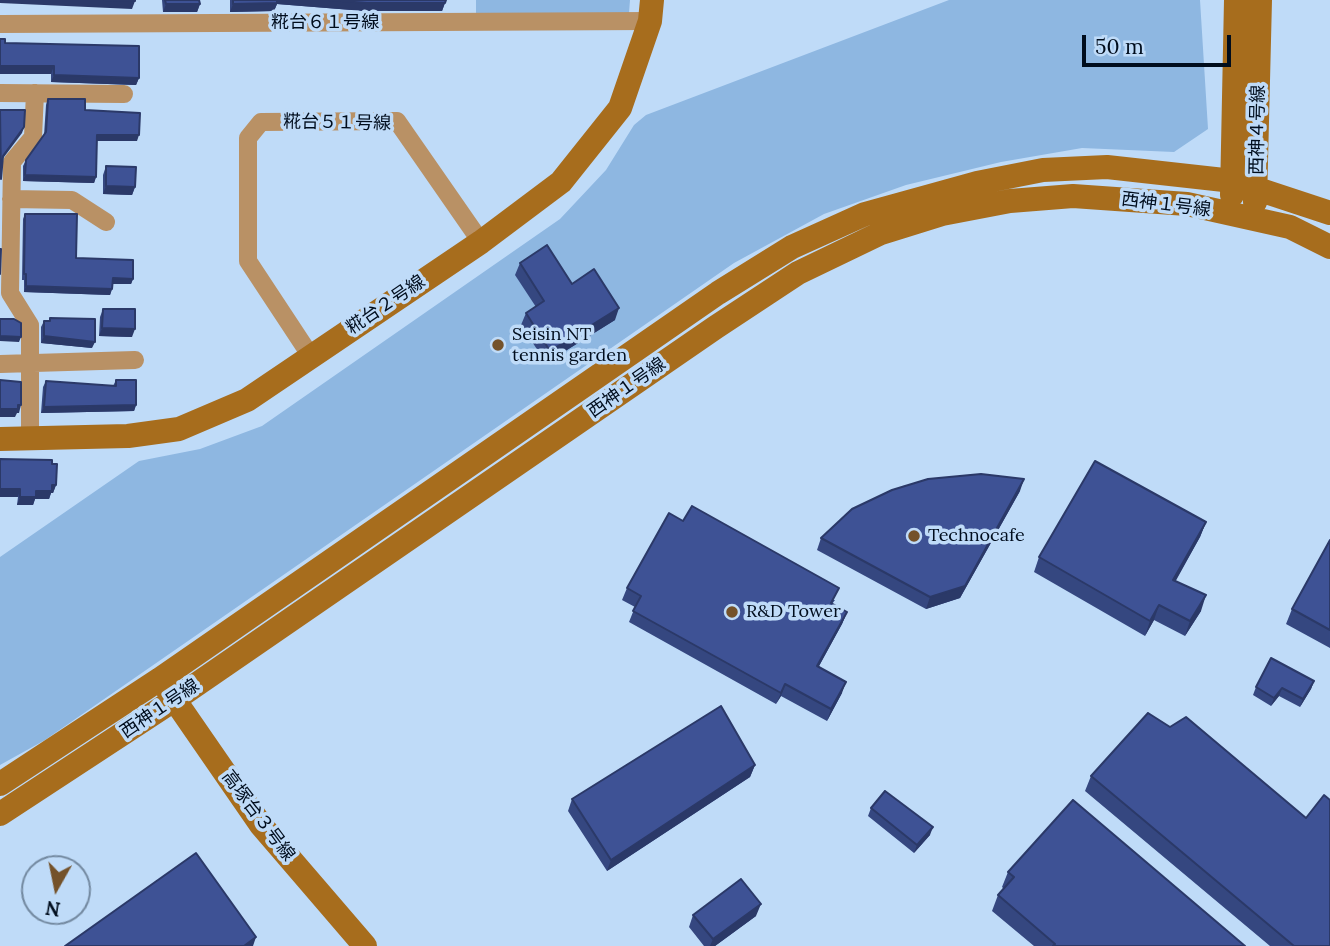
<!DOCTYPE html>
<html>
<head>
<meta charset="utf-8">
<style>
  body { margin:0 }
  #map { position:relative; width:1330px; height:946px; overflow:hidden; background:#bfdbf8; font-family:Lora,serif }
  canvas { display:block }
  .north { position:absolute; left:21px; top:855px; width:70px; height:70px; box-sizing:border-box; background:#bfdbf8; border:2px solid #7389a0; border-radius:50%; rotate:189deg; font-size:19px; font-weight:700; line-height:28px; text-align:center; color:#000d1d }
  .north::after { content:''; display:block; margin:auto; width:24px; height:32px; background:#74522a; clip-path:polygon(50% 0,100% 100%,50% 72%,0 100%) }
  .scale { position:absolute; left:1082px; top:35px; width:149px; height:32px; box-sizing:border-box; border:4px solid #000d1d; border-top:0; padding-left:9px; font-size:21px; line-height:24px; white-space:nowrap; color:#000d1d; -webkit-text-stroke:5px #bfdbf8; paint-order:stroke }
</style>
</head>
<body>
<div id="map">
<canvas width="1330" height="946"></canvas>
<div class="north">N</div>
<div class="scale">50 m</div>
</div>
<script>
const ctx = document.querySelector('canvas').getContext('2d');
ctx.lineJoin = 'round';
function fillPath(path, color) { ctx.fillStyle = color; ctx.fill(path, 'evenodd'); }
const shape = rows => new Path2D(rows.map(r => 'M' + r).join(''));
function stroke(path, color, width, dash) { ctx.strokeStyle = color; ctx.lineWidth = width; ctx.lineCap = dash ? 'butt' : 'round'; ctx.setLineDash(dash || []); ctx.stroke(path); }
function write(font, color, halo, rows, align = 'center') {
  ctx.font = font + ' Lora,"Noto Sans JP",serif'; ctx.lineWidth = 7; ctx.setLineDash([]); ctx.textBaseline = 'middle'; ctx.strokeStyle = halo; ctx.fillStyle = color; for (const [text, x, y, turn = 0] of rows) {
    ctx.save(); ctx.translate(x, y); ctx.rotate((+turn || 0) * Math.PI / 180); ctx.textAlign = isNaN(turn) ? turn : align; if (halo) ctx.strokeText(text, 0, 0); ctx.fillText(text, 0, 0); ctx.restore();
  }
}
fillPath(shape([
  [476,0,630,0,629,13,476,15],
  [949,0,1200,0,1208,129,1174,152,1082,148,1001,162,906,185,824,214,734,263,45,740,0,765,0,557,139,461,200,449,262,426,560,219,606,170,634,125,646,115]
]), '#8eb7e1');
stroke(shape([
  [0,24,650,21],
  [0,93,124,94],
  [11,199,72,200,106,222],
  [310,355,248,261,248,138,261,122,397,121,481,242],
  [0,364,135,360],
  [30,439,30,325,10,293,12,162,33,137,35,93]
]), '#b99165', 18);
stroke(shape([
  [1232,195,1236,0],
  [1255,202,1260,0],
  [0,439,128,436,179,429,247,400,481,242,561,182,620,108,650,21,652,0],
  [165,686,261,825,365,946],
  [0,784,160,679,718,293,792,247,865,214,977,183,1043,170,1107,167,1233,181,1330,213],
  [0,814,174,700,716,327,798,273,881,233,942,214,1010,201,1073,196,1187,204,1290,227,1330,247]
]), '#a76d1d', 24);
fillPath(shape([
  [162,0,199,0,200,4,197,12,163,12],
  [230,0,446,0,442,11,364,11,277,4,274,11,230,12],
  [5,43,139,78,136,85,51,82,51,74],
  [48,99,85,110,137,141,97,141,96,177,94,183,23,181,23,166,26,160,44,135,46,105],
  [106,166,135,187,132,195,103,194,103,175],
  [25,214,76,258,133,279,131,284,112,284,112,289,110,295,24,292,24,280,22,280,23,219],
  [520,263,572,284,615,320,546,363,521,325,526,313,536,307,515,275],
  [103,309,132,337,99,336,100,317],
  [50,318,92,348,41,343,41,327,44,321,49,321],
  [116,380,136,405,134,411,41,413,43,387,46,381,113,386],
  [52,464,56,485,53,493,51,493,49,499,35,499,33,505,17,505,18,497,0,497],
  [1020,491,960,598,926,609,817,550,821,538],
  [1206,522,1200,537,1175,581,1201,611,1185,636,1154,620,1145,636,1034,572,1039,557],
  [1330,540,1330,648,1286,624,1292,609],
  [627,588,835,600,832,604,847,612,842,624,819,666,842,693,827,721,781,696,776,704,629,622,635,607,622,600],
  [1314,681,1311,689,1300,707,1279,696,1271,706,1253,695,1256,687],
  [755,765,750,777,607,871,568,811,572,799],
  [1091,776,1306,818,1330,946,1270,946,1085,791],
  [871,808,930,835,914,853,868,816],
  [1008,872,1245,946,1034,946,992,911,998,895,1004,889,1002,887],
  [693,915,756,916,715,946,704,946,689,927]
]), '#354780');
fillPath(shape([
  [0,0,104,0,135,1,132,9,0,3],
  [276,0,329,0,445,3,442,11,364,11,277,4,274,11,230,12,233,4],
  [166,4,200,4,197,12,163,12],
  [0,66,54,66,51,74,0,74],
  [54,75,139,78,136,85,51,82],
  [24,127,22,133,1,161,3,156],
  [97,135,139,135,137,141,95,141],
  [25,175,96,177,94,183,23,181],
  [106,186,135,187,132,195,103,194],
  [113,278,133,279,131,284,110,284],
  [26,286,112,289,110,295,24,292],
  [619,308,615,320,546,363,550,351],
  [102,328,135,329,132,337,99,336],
  [0,336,21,337,19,342,0,341],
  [44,336,95,342,92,348,41,343],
  [18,405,21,405,19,413,17,413,15,417,0,417,0,409],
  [136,405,134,411,41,413,44,407],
  [1024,479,1020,491,960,598,926,609,930,597],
  [52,485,56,485,53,493,51,493,49,499,35,499,33,505,17,505,20,497],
  [0,489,20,489,18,497,0,497],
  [1206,522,1200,537,1168,595,1173,580],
  [1206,595,1201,611,1185,636,1190,621],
  [1159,605,1154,620,1145,636,1150,621],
  [847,612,842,624,813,677,817,666],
  [1314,681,1311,689,1300,707,1303,699],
  [846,682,842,693,827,721,831,709],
  [785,684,781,696,776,704,781,693],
  [1282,688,1279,696,1271,706,1274,698],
  [755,765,750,777,607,871,611,860],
  [933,827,930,835,914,853,917,845],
  [761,904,756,916,715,946,710,946,713,939],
  [256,937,253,946,244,946]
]), '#2b3968');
const building = shape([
  [104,0,135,0,135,1,104,0],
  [165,0,199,0,200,4,166,4,165,0],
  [233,0,277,0,277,3,233,4,233,0],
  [329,0,446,0,445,3,367,3,329,0],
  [0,39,5,39,5,43,139,46,139,78,54,75,54,66,0,66,0,39],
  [48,99,85,99,85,110,140,113,139,135,97,135,96,177,25,175,26,160,46,132,48,99],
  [0,110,25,110,24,127,3,156,1,179,0,110],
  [106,166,136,167,135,187,106,186,106,166],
  [25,214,77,214,76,258,133,260,133,279,113,278,112,289,26,286,26,274,24,274,25,214],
  [547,245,572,284,594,269,619,308,550,351,526,313,544,301,520,263,547,245],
  [0,249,1,249,0,274,0,249],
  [103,309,135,309,135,329,102,328,103,309],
  [50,318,95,319,95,342,44,336,44,321,50,321,50,318],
  [0,319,14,319,21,323,21,337,0,336,0,319],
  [0,380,21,382,21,405,18,405,18,409,0,409,0,380],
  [116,380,136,380,136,405,44,407,46,381,116,386,116,380],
  [0,459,52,460,52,464,57,464,56,485,52,485,52,491,36,491,36,497,20,497,20,489,0,489,0,459],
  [1095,461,1206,522,1173,580,1206,595,1190,621,1159,605,1150,621,1039,557,1095,461],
  [981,474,1024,479,965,586,930,597,821,538,852,509,892,490,928,479,981,474],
  [692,506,839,588,831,603,847,612,817,666,846,682,831,709,785,684,781,693,633,611,641,596,627,588,669,513,683,521,692,506],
  [1330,540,1330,630,1292,609,1330,540],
  [1271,658,1314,681,1303,699,1282,688,1274,698,1256,687,1271,658],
  [721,706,755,765,611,860,572,799,721,706],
  [1148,713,1170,727,1186,717,1306,818,1324,795,1330,800,1330,946,1294,946,1091,776,1148,713],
  [885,791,933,827,917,845,871,808,885,791],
  [1073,800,1245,946,1053,946,1055,944,998,895,1014,877,1008,872,1073,800],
  [196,853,256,937,244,946,65,946,196,853],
  [741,879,761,904,713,939,693,915,741,879]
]);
fillPath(building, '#3e5295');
stroke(building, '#2b3968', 2);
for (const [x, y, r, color] of [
  [498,345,7,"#74522a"],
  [914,536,7,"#74522a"],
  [732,612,7,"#74522a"]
]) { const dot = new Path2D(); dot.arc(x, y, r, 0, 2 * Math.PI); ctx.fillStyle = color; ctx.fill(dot); stroke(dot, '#bfdbf8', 2.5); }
write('18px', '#000d1d', '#bfdbf8', [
  ["糀台６１号線",325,23],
  ["糀台５１号線",337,123,1],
  ["西神４号線",1258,130,-89],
  ["西神１号線",1166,205,7],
  ["糀台２号線",386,305,-34],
  ["西神１号線",627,388,-35],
  ["西神１号線",160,709,-34],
  ["高塚台３号線",258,816,53]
]);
write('18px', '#000d1d', '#bfdbf8', [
  ["Seisin NT",512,335],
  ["tennis garden",512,356],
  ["Technocafe",928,536],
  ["R&D Tower",746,612]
], 'left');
</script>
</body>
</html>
